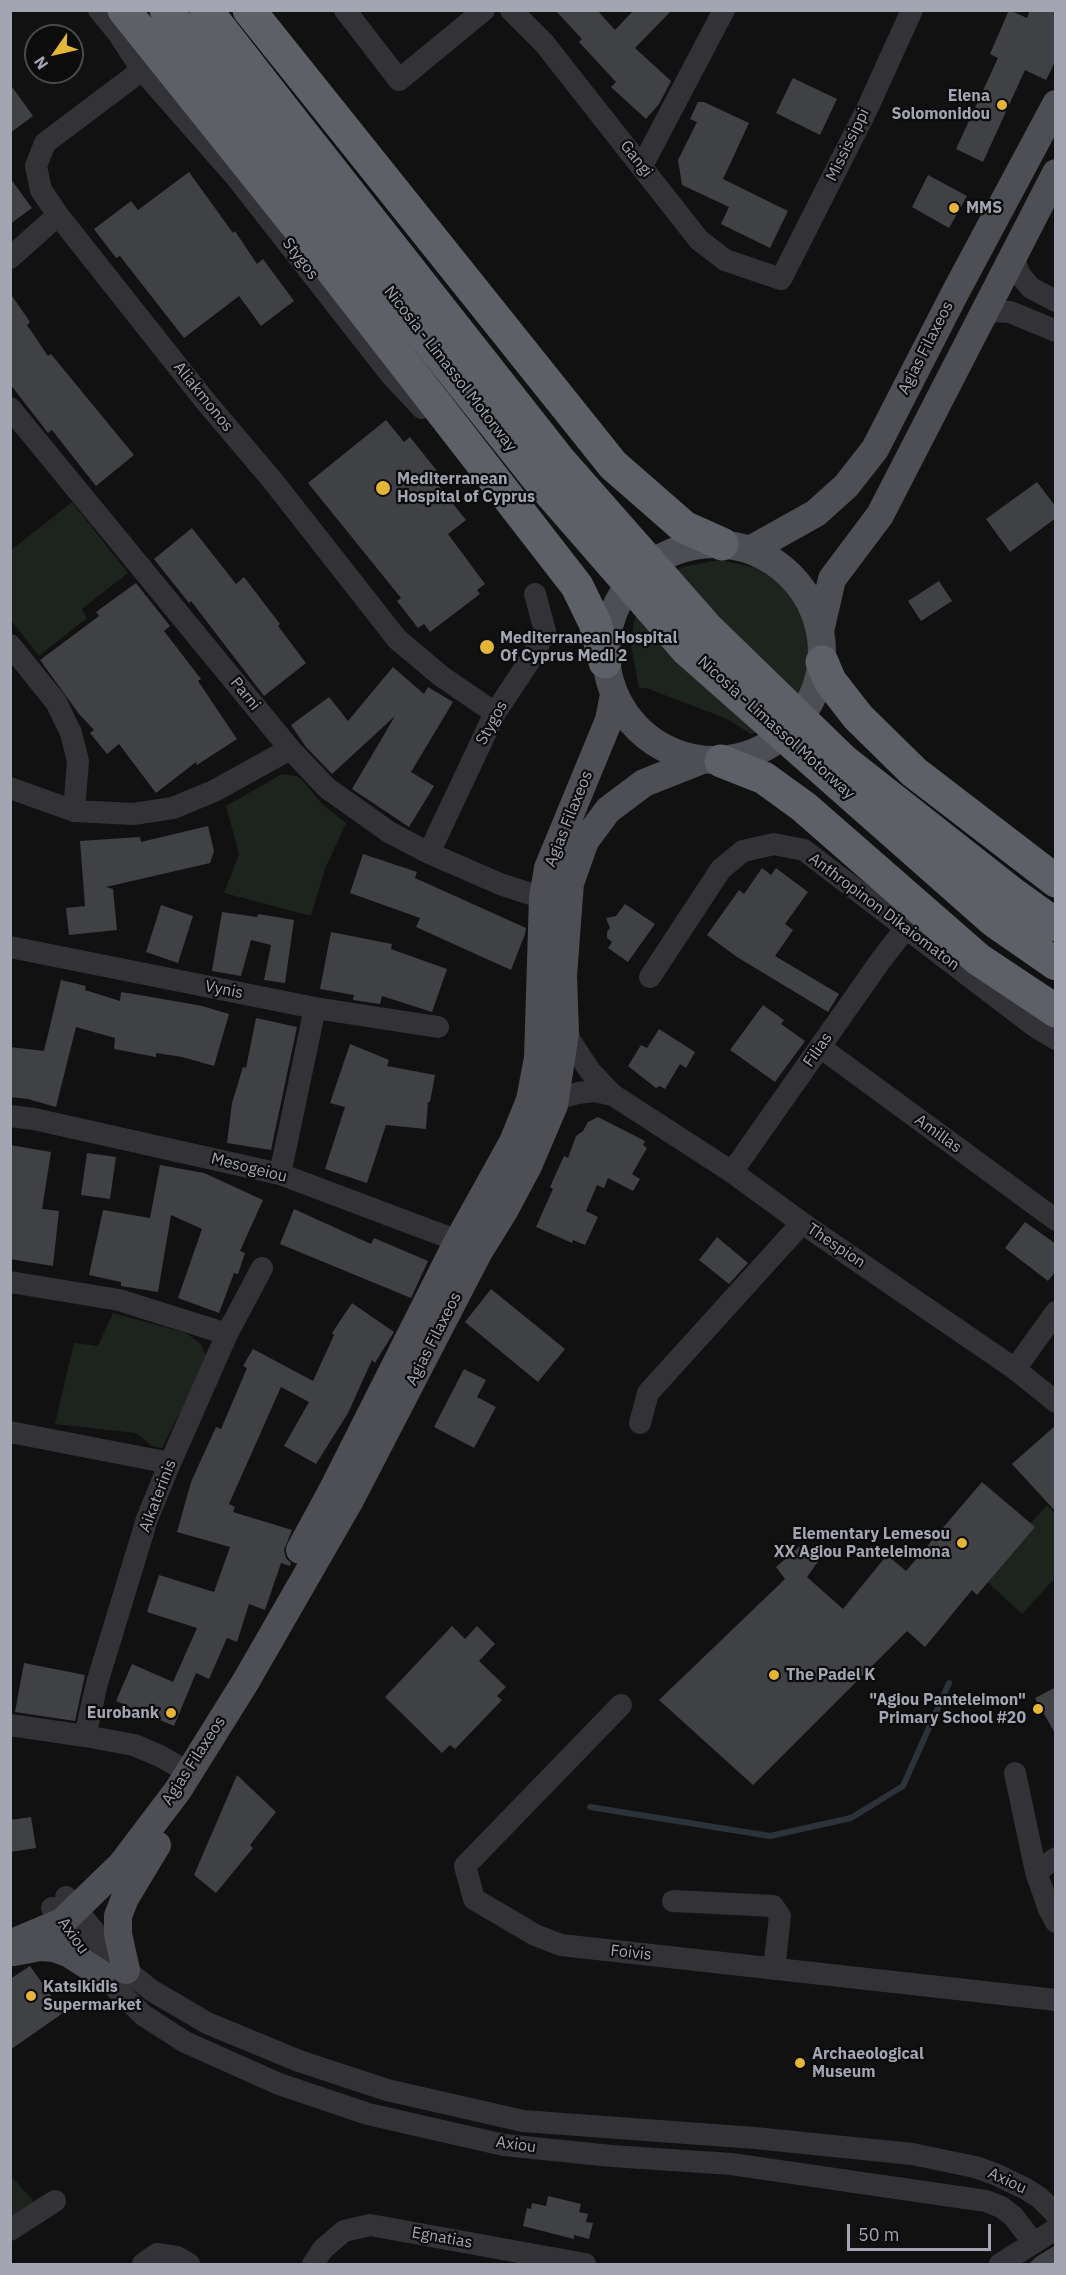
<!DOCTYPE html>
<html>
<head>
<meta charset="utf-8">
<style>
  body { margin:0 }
  #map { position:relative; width:1066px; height:2275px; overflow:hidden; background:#111112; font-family:"IBM Plex Sans",sans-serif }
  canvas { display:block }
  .frame { position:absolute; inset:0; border:12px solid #a3a6b2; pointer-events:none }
  .north { position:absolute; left:24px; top:24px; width:60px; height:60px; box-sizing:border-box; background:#0c0c0d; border:2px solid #484a4f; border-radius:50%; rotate:236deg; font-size:16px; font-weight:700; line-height:24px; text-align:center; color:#a3a6b2 }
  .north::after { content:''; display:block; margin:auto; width:21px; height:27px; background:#e3b638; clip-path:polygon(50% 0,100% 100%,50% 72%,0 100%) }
  .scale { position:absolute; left:847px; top:2224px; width:144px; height:27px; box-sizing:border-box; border:3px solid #a3a6b2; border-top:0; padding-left:8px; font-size:18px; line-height:21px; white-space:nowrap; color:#a3a6b2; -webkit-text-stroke:4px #0c0c0d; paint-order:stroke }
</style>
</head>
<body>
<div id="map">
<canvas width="1066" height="2275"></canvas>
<div class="frame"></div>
<div class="north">N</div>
<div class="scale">50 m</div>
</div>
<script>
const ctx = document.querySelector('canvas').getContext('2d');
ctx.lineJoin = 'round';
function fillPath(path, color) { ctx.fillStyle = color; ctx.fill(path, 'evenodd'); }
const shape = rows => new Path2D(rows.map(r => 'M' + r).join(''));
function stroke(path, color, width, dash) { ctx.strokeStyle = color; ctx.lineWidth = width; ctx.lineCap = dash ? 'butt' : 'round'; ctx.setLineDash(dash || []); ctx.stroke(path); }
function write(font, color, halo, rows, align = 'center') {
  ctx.font = font + ' "IBM Plex Sans",sans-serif'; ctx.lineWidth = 4.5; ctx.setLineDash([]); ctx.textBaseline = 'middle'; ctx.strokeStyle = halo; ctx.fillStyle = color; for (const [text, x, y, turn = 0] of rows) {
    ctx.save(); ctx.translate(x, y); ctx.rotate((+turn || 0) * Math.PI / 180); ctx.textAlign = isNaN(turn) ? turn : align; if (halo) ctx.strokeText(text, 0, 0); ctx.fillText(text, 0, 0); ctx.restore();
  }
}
fillPath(shape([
  [72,502,128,573,82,609,87,618,39,656,11,620,11,550],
  [720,560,758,568,776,578,789,590,802,609,812,637,813,658,801,702,766,731,751,734,725,718,646,688,639,688,631,645,634,623,641,602,674,571,687,566],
  [282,774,296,776,301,779,322,804,346,823,325,869,311,916,224,893,239,854,226,806],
  [113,1313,186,1333,201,1344,207,1358,162,1448,152,1446,136,1433,55,1424,74,1343,98,1346],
  [1047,1505,1055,1513,1055,1578,1022,1614,982,1577],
  [10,2175,37,2205,10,2220]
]), '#1d241e');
stroke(shape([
  [590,1807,770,1836,851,1818,903,1786,949,1683]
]), '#2b3239', 6);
fillPath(shape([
  [555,10,597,10,615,30,634,10,672,10,635,48,671,81,659,104,646,119,611,87,616,82,579,42,582,39],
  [1009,10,1027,18,1030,10,1056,10,1056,60,1046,80,1025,70,983,162,956,149,998,58,990,54],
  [793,78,837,99,820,135,776,113],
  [10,84,33,116,10,133],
  [698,102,704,102,749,123,723,179,788,211,770,248,721,224,729,207,682,185,678,160,697,122,690,119],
  [189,172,233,233,235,231,257,264,263,259,294,301,261,326,239,296,184,338,120,256,116,258,94,229,131,201,138,210],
  [928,175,967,196,949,228,912,207],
  [10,178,32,208,10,224],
  [10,293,30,322,27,325,48,356,51,354,134,455,96,486,52,430,48,433,10,384],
  [386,420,404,442,410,437,441,476,435,481,466,520,448,534,485,584,477,590,480,594,430,632,424,624,418,628,397,601,401,598,308,483],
  [1037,482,1056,507,1056,518,1010,552,986,519],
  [192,528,236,584,244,577,280,624,278,626,306,663,264,696,191,601,189,603,154,559],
  [939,581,952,601,921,621,908,601],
  [136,583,170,626,164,631,201,679,198,681,237,739,197,765,196,762,156,793,119,744,107,754,90,733,94,730,79,714,40,660,99,616,96,612],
  [393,667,424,694,428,687,453,702,411,772,434,786,409,827,352,789,395,716,332,774,306,747,291,725,329,697,348,721],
  [208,826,214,851,210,863,106,887,113,889,117,930,69,935,66,908,85,906,80,841,140,837,141,842],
  [363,854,417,872,415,878,526,928,525,934,511,970,416,927,420,918,350,893],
  [762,868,771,875,776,868,808,892,785,924,793,930,775,956,839,994,828,1012,737,957,707,935,739,890,744,894],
  [625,904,655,924,628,962,608,948,612,942,607,938,607,932,610,928,606,918,616,916],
  [161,905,193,916,178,963,146,952],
  [222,912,257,917,258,914,294,920,285,983,264,980,271,945,251,940,241,976,212,971],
  [331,932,392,944,391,949,447,969,432,1012,382,996,380,1004,353,1000,354,995,320,989],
  [61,980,86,986,85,990,120,1001,121,992,140,995,202,1006,229,1014,214,1066,182,1057,156,1053,156,1057,114,1049,115,1038,76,1027,56,1107,28,1099,10,1097,10,1047,44,1051],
  [763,1005,784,1020,781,1024,805,1041,775,1082,730,1050],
  [256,1018,297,1027,271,1150,227,1143,232,1103,243,1067,246,1068],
  [659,1029,695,1052,686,1068,680,1064,665,1089,660,1086,656,1088,628,1066,641,1045,647,1048],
  [350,1044,389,1060,387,1066,435,1075,430,1102,428,1102,426,1129,386,1125,367,1183,325,1169,345,1107,330,1103],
  [598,1117,645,1141,643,1145,647,1148,632,1174,640,1179,633,1191,608,1178,604,1188,597,1185,586,1211,598,1217,585,1245,573,1240,572,1243,536,1227,553,1189,550,1187,564,1156,568,1158,576,1136,583,1131,588,1122],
  [10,1145,51,1152,42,1209,59,1211,53,1266,10,1259],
  [87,1153,116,1157,110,1199,81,1195],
  [160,1165,204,1173,263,1200,240,1251,245,1253,238,1274,234,1273,219,1313,178,1298,202,1229,171,1215,158,1292,121,1286,121,1282,89,1275,103,1210,150,1218],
  [294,1209,371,1244,374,1238,428,1261,411,1298,280,1244],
  [1025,1222,1056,1244,1056,1271,1048,1281,1005,1248],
  [717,1237,748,1263,729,1284,699,1260],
  [491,1289,565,1349,538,1382,465,1322],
  [352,1303,394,1332,375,1363,372,1360,348,1413,316,1464,284,1446,309,1402,281,1387,229,1504,235,1507,233,1512,292,1530,284,1550,286,1558,291,1563,290,1566,281,1563,265,1610,249,1604,237,1642,227,1638,209,1679,196,1673,174,1726,116,1701,132,1664,173,1682,197,1628,147,1612,159,1575,214,1592,230,1547,177,1532,191,1482,216,1427,221,1429,247,1368,243,1366,253,1349,313,1381,334,1335,332,1333],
  [464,1369,486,1380,477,1397,496,1407,474,1448,434,1427],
  [1056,1425,1056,1512,1012,1464],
  [982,1482,1035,1527,977,1595,972,1590,925,1647,907,1631,753,1785,659,1700,785,1579,776,1567,800,1546,822,1556,807,1577,843,1609,887,1555,906,1571],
  [452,1626,465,1639,477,1626,495,1644,479,1661,506,1687,497,1696,502,1700,455,1749,450,1745,442,1753,385,1697],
  [24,1663,85,1675,75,1721,15,1712],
  [1056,1687,1056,1735,1035,1698],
  [237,1775,276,1812,250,1845,253,1848,216,1893,194,1875],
  [31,1817,36,1848,10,1852,10,1820],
  [30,1966,63,2013,10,2050,10,1979],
  [548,2196,581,2204,579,2212,588,2214,586,2222,593,2223,589,2239,574,2235,574,2239,523,2226,527,2208,531,2209,532,2203,546,2206],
  [1056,2245,1056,2265,1028,2265,1036,2257]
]), '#404145');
stroke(shape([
  [99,10,118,33,142,70,236,177,391,375,422,408],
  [345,10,399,80,484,10],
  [511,10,544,43,699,240,725,260,781,279,868,107,912,10],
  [142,70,45,143,36,166,41,190,58,215,206,402,273,481,397,639,441,676,495,713],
  [642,166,724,10],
  [10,258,58,215],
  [1013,258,1020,275,1031,288,1056,301],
  [980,321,993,311,1010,312,1056,331],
  [10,408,290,749,327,788,389,832,429,853,500,884,543,898],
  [10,645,56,702,71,733,78,761,74,811],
  [10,788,74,811,133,814,173,808,214,791,290,749],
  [429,853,495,713,534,654,545,631,535,594],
  [10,947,315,1008,438,1027],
  [650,977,721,869,743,851,774,844,804,850,1033,1025,1056,1039],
  [565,1033,590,1071,613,1095,732,1172,802,1223,1015,1369,1056,1402],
  [820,1047,1056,1220],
  [554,1105,560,1098,578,1093,594,1091,613,1095],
  [10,1116,34,1119,280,1174,458,1241,471,1249],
  [732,1172,881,960,905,929],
  [280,1174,315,1008],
  [10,1282,119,1300,227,1334],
  [1015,1369,1056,1312],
  [640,1423,648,1393,802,1223],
  [10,1432,170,1463],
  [621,1705,465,1866,474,1899,535,1935,561,1945,1056,2000],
  [10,1725,85,1736,134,1745,160,1756,188,1772],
  [85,1736,97,1683,147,1519,167,1470,227,1334,262,1268],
  [1015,1773,1036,1872,1049,1909,1056,1922],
  [1036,1872,1056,1858],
  [66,1897,126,1970,151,1990,207,2023,299,2061,387,2090,523,2121,755,2138,912,2154,975,2167,995,2174,1026,2189,1040,2198,1056,2214],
  [673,1901,773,1906,780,1916,774,1969],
  [52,1908,101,1974,143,2015,185,2042,279,2084,368,2114,504,2145,612,2156,731,2164,986,2201,1001,2207,1013,2216,1033,2242],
  [10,2230,55,2201],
  [143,2264,157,2254,177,2257,189,2264],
  [313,2264,323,2249,344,2231,370,2225,585,2264],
  [1000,2264,1056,2229]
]), '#323237', 22);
stroke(shape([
  '606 652a108 108 0 1 1 216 0a108 108 0 1 1-216 0Z',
  [750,550,816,513,846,486,875,449,955,293,1056,104],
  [820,631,832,579,880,515,1056,173],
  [300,1550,332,1491,458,1241,513,1142,530,1100,538,1058,543,898,548,868,609,720,614,695],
  [12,1943,62,1922,122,1864,178,1790,246,1681,350,1500,478,1253,504,1211,528,1166,554,1105,565,1033,563,976,570,883,585,841,608,810,644,783,702,760],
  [14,1952,40,1947,54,1948,68,1953,101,1974],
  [126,1970,118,1934,118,1916,125,1898,157,1845]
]), '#4e4f55', 28);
stroke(shape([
  [124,10,321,256,577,586,595,623,605,662],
  [166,10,252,119],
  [206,10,276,100],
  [249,10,613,465,684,527,722,544],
  [822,662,830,681,858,717,914,772,1056,881],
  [721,761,764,778,804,807,978,959,1056,1011]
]), '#5e6067', 33);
stroke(shape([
  [276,100,560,461,706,627,844,761,1013,894,1056,925],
  [252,119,538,479,687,650,994,921,1056,964]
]), '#5e6067', 33);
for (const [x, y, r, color] of [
  [1002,105,6,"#e3b638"],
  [954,208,6,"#e3b638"],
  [383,488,8,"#e3b638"],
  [487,647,8,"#e3b638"],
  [962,1543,6,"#e3b638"],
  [774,1675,6,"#e3b638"],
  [1038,1709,6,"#e3b638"],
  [171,1713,6,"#e3b638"],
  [31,1996,6,"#e3b638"],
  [800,2063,6,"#e3b638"]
]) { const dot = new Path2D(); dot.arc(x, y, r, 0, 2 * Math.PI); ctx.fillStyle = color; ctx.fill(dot); stroke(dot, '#0c0c0d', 2); }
write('bold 16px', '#a3a6b2', '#0c0c0d', [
  ["Elena",990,96,"right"],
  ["Solomonidou",990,114,"right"],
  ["MMS",966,208],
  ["Mediterranean",397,479],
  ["Hospital of Cyprus",397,497],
  ["Mediterranean Hospital",500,638],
  ["Of Cyprus Medi 2",500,656],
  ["Elementary Lemesou",950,1534,"right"],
  ["XX Agiou Panteleimona",950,1552,"right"],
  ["The Padel K",786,1675],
  ["\"Agiou Panteleimon\"",1026,1700,"right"],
  ["Primary School #20",1026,1718,"right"],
  ["Eurobank",159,1713,"right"],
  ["Katsikidis",43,1987],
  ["Supermarket",43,2005],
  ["Archaeological",812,2054],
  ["Museum",812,2072]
], 'left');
write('16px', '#a3a6b2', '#0c0c0d', [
  ["Mississippi",848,145,-64],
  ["Gangi",636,159,52],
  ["Stygos",300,259,52],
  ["Agias Filaxeos",926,348,-63],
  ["Nicosia - Limassol Motorway",450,369,52],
  ["Aliakmonos",203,397,51],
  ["Parni",245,694,51],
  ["Stygos",492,723,-61],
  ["Nicosia - Limassol Motorway",776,728,42],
  ["Agias Filaxeos",569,819,-68],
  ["Anthropinon Dikaiomaton",884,912,37],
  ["Vynis",224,990,11],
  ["Filias",818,1050,-55],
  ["Amillas",938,1134,36],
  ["Mesogeiou",249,1168,14],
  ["Thespion",836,1246,34],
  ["Agias Filaxeos",434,1339,-63],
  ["Aikaterinis",158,1496,-69],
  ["Agias Filaxeos",194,1761,-57],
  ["Axiou",73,1936,54],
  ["Foivis",631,1953,6],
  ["Axiou",516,2145,8],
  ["Axiou",1007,2181,25],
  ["Egnatias",442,2238,10]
]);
</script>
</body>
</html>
